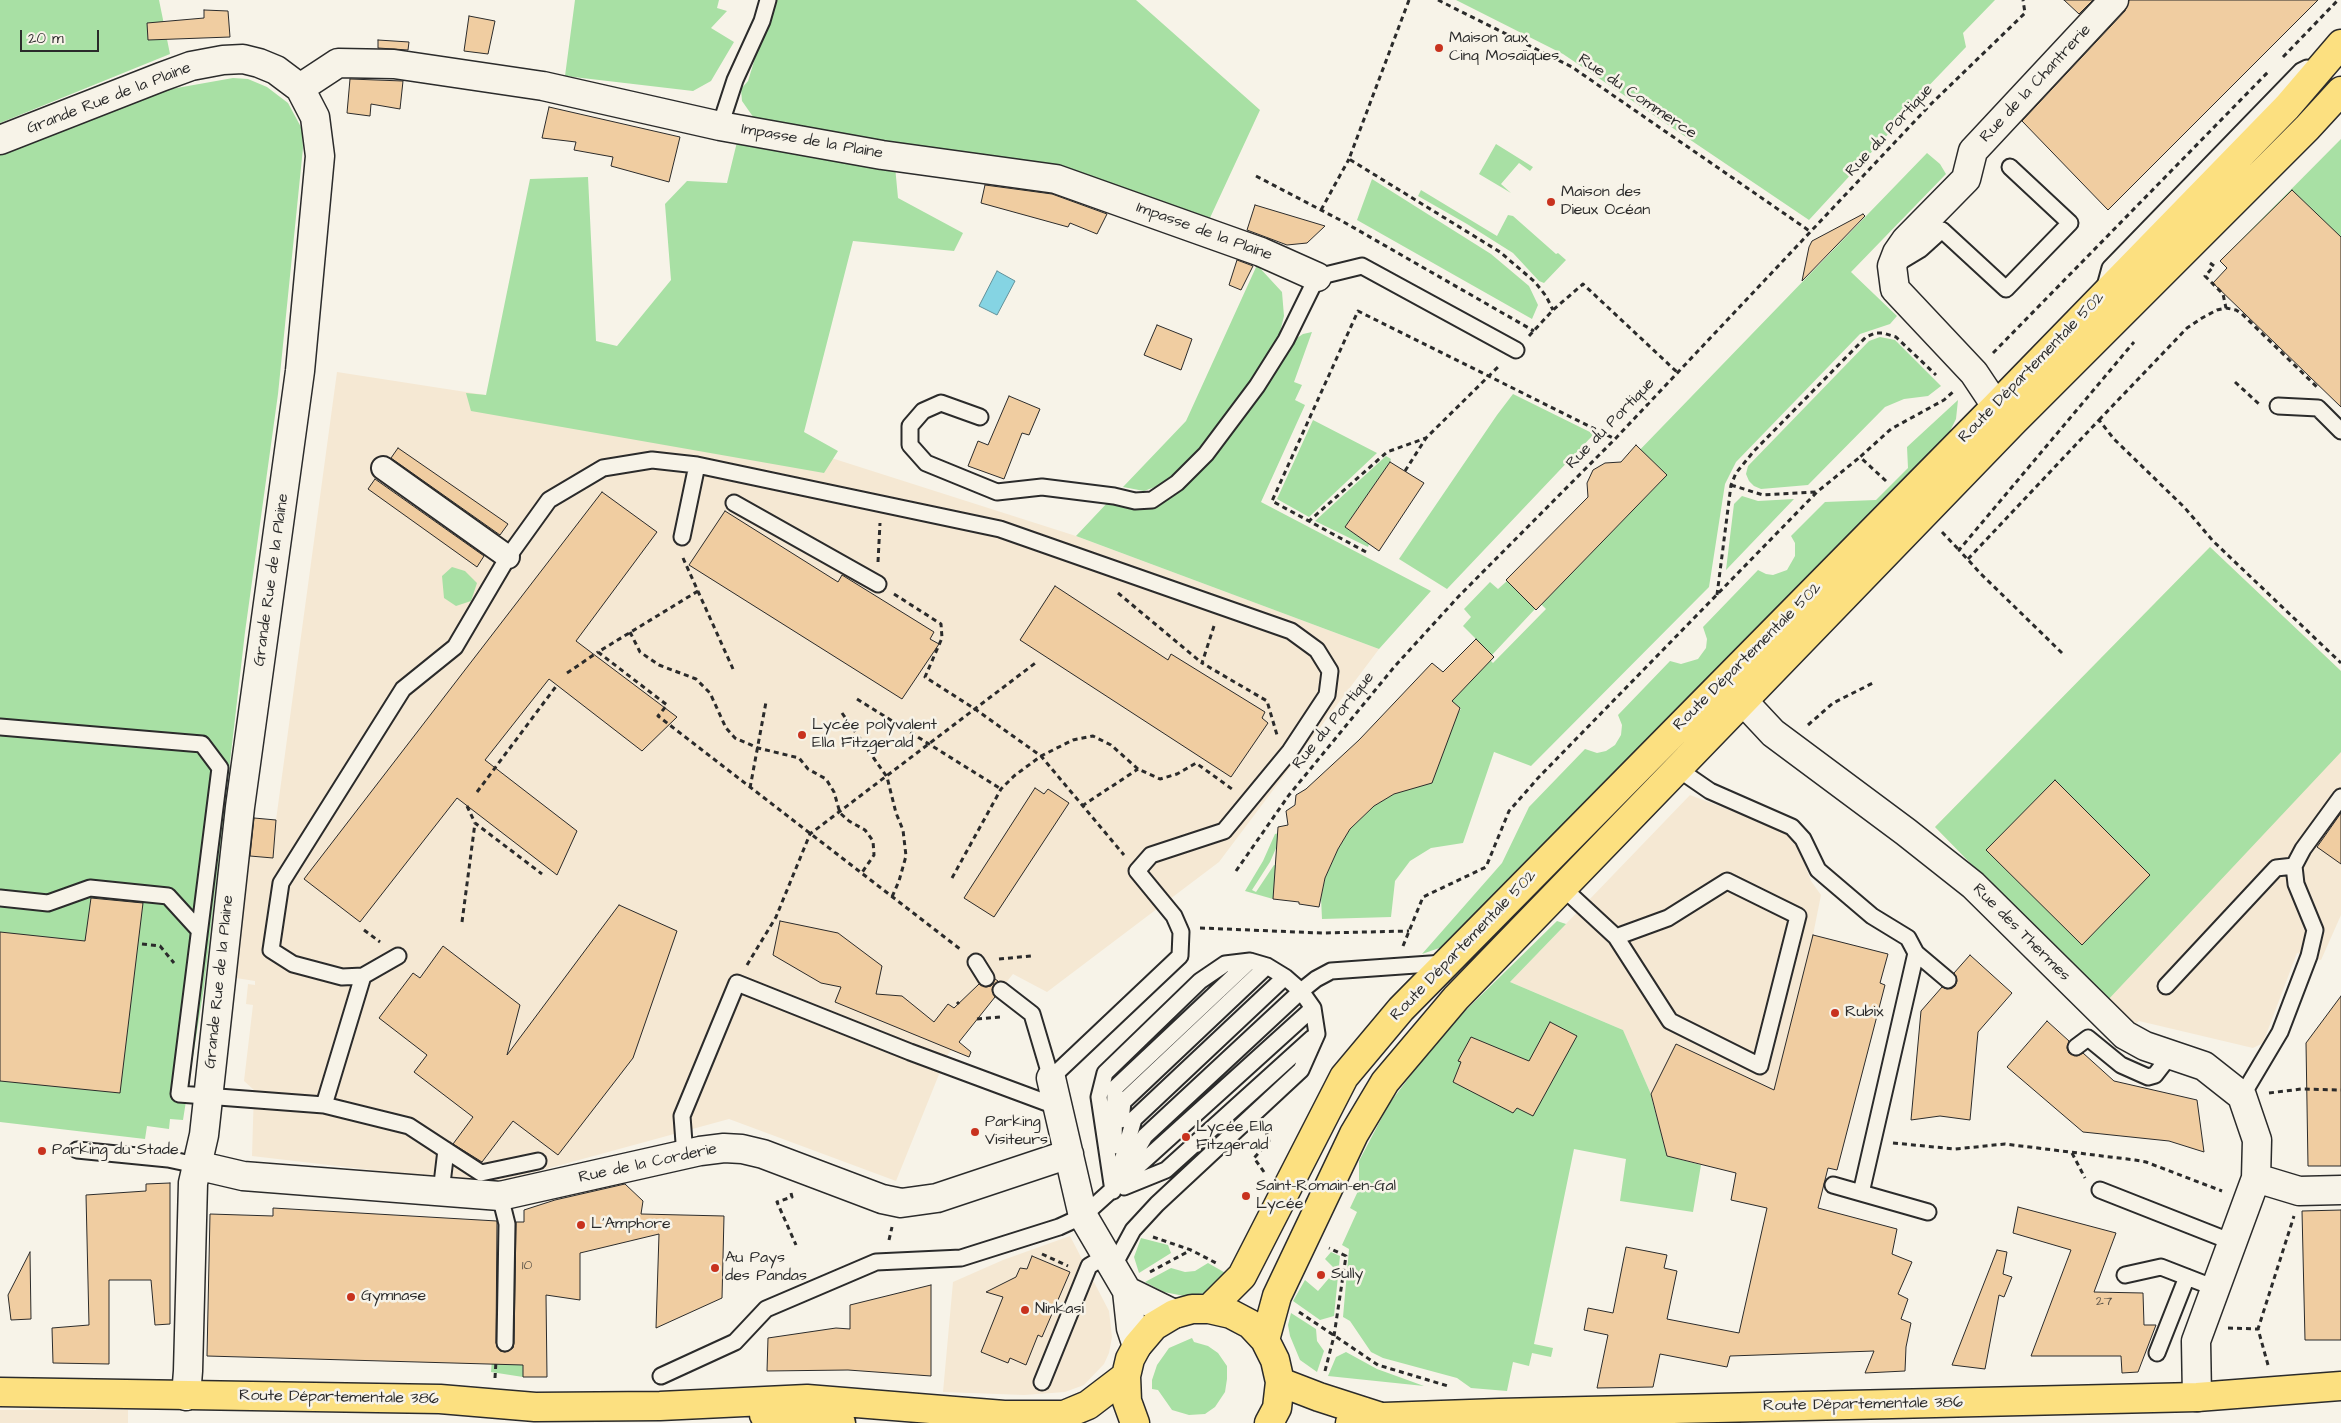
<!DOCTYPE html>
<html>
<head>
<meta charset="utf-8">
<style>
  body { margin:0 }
  #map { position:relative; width:2341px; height:1423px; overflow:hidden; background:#f7f3e8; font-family:"Architects Daughter",sans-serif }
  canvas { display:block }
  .scale { position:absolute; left:20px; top:30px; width:79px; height:22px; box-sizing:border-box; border:2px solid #2b2b2b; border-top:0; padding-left:6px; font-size:15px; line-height:18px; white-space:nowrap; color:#2b2b2b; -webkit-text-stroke:4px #f7f3e8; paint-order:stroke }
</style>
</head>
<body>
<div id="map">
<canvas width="2341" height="1423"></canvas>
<div class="scale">20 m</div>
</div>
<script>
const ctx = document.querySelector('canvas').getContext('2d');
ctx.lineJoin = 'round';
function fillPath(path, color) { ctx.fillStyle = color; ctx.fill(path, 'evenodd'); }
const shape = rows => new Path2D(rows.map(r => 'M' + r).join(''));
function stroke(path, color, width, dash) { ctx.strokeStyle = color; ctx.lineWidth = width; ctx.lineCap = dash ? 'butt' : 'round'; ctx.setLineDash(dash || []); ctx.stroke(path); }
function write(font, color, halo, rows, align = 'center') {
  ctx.font = font + ' "Architects Daughter",sans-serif'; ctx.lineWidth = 5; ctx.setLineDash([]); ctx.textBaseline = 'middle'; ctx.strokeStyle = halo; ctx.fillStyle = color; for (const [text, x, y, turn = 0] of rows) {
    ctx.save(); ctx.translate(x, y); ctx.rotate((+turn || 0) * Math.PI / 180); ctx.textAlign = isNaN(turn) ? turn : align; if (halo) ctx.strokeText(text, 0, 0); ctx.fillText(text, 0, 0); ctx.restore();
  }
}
fillPath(shape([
  [337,372,775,440,1076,536,1379,649,1219,862,1047,992,1013,974,946,1057,896,1181,729,1119,491,1184,252,1156,254,1090,244,1081,253,1005,246,1004,248,984,255,985,255,981,236,978,248,856,273,858,276,820],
  [2210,547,2341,671,2341,915,2321,960,2297,953,2263,1043,2253,1048,2139,1021,2133,1026,2106,1002,1935,827],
  [1690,795,1785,831,1801,853,1811,881,1821,895,1813,935,1888,954,1880,983,1885,985,1837,1170,1828,1168,1797,1292,1750,1280,1767,1208,1737,1169,1715,1168,1667,1156,1650,1092,1623,1030,1510,982],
  [1070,1236,1109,1311,1112,1337,1109,1353,1104,1364,1084,1385,1065,1392,1024,1395,943,1392,953,1282,1003,1260],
  [0,1410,128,1410,128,1423,0,1423]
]), '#f5e8d3');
fillPath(shape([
  [0,0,159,0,170,54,0,123],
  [575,0,719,0,717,8,727,11,711,28,734,42,711,81,693,91,565,76],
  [773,0,1136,0,1260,110,1209,220,878,146,756,121,742,101,741,89,748,81],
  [1456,0,1995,0,1963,33,1966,47,1894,122,1891,131,1809,220,1563,54],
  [233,78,248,79,267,87,288,103,302,129,303,148,278,394,245,632,204,987,183,1120,170,1119,169,1129,147,1126,145,1139,0,1122,0,153,171,89],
  [2341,139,2341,368,2220,261],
  [737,142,895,166,898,198,963,233,954,251,853,241,804,432,838,451,824,473,471,411,466,393,486,395,530,179,588,177,596,341,617,346,671,280,665,204,687,181,727,183],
  [1496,144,1533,167,1530,171,1519,163,1501,184,1511,193,1479,174],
  [1927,153,1940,164,1946,174,1851,272,1897,316,1890,324,1860,334,1736,462,1725,484,1709,587,1531,766,1494,752,1463,843,1431,848,1410,861,1395,881,1391,917,1322,919,1321,898,1325,878,1338,849,1350,829,1374,806,1394,794,1413,787,1448,724,1461,709,1451,701,1490,660,1493,663,1546,609,1541,604,1667,475,1663,471,1514,580],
  [1372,179,1491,254,1529,286,1538,305,1532,319,1357,220],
  [1421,190,1497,236,1508,215,1513,216,1556,254,1558,253,1566,260,1544,283,1539,281,1513,253,1467,224,1418,196],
  [1257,265,1282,292,1284,316,1279,336,1252,382,1201,449,1176,475,1163,484,1144,491,1123,487,1186,421],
  [1312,332,1294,382,1302,385,1295,400,1305,405,1261,502,1431,591,1379,649,1076,536,1109,501,1133,509,1154,507,1291,342,1303,334],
  [1880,337,1895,340,1941,386,1928,396,1904,399,1885,407,1808,485,1761,489,1754,486,1749,481,1746,474,1748,466,1869,341],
  [1513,394,1594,434,1447,589,1399,559,1497,415],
  [1958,400,1956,419,1946,439,1448,945,1422,954,1502,863,1529,807,1585,749,1597,753,1606,751,1615,745,1621,735,1622,725,1618,715,1670,661,1681,664,1698,659,1706,648,1707,639,1703,627,1758,570,1766,574,1773,575,1787,570,1795,556,1795,543,1791,536,1825,502,1876,500,1908,468,1907,447],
  [1313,420,1377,453,1309,517,1277,499],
  [1386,456,1391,459,1390,462,1345,527,1369,544,1368,547,1315,521],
  [1742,496,1758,501,1794,499,1726,570,1734,504],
  [2210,547,2341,671,2341,752,2106,1002,1935,827],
  [452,567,465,571,477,583,471,601,456,606,444,598,442,576],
  [1507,581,1535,609,1492,655,1463,626,1471,617,1464,609,1490,582,1498,589],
  [1283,832,1270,862,1252,890,1256,892,1274,865,1279,866,1273,899,1245,891,1263,861,1275,834],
  [1557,921,1566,924,1510,982,1623,1030,1650,1092,1667,1156,1701,1165,1693,1212,1620,1201,1626,1159,1574,1149,1534,1344,1553,1348,1551,1357,1532,1353,1529,1366,1513,1362,1507,1391,1471,1388,1457,1378,1383,1358,1371,1352,1350,1321,1343,1317,1349,1249,1342,1245,1357,1212,1350,1208,1359,1189,1359,1161,1389,1104,1417,1067,1463,1013],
  [1141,1238,1168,1245,1171,1253,1139,1273,1134,1257],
  [1331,1252,1340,1256,1334,1316,1320,1320,1293,1301,1305,1280,1318,1291,1336,1270,1325,1259],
  [1208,1263,1229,1275,1206,1293,1184,1296,1164,1292,1145,1282,1171,1268,1185,1272,1195,1271],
  [1291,1313,1316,1329,1317,1341,1324,1351,1317,1372,1300,1360,1290,1336,1288,1325],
  [1192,1338,1194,1342,1208,1346,1218,1353,1227,1366,1227,1379,1225,1392,1215,1407,1205,1414,1189,1415,1172,1410,1158,1390,1152,1389,1152,1380,1157,1365,1169,1348],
  [523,1345,523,1377,491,1372,493,1347],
  [1346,1352,1377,1369,1424,1386,1328,1376,1336,1357]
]), '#a8e0a4');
const water = shape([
  [997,271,1015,281,997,315,979,306,997,271]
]);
fillPath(water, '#85d4e3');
stroke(water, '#619099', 1);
const building = shape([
  [2064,0,2093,0,2079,14,2064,0],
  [2129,0,2318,0,2108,210,2022,121,2125,11,2129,0],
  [204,10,228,11,230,37,148,40,147,23,204,18,204,10],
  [469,16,495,21,488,54,464,51,469,16],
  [378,40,409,42,408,50,378,48,378,40],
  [350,79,403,81,400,109,371,104,370,116,347,113,350,79],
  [549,107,680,137,669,182,611,166,613,157,574,150,576,142,542,138,549,107],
  [985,185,1052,194,1107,214,1097,234,1070,223,1068,227,981,203,985,185],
  [2292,190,2341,237,2341,407,2213,283,2227,268,2220,261,2292,190],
  [1255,205,1325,226,1307,243,1287,245,1247,230,1255,205],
  [1863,214,1865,216,1802,281,1809,247,1812,241,1863,214],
  [1237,260,1253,266,1241,290,1229,285,1237,260],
  [1157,325,1192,339,1181,370,1144,355,1157,325],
  [1009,396,1040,409,1029,435,1022,433,1004,479,968,466,978,441,988,445,1009,396],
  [1636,445,1667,475,1536,610,1506,580,1588,497,1587,483,1593,470,1605,463,1621,462,1636,445],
  [398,448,508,524,500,535,391,458,398,448],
  [1390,462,1424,483,1379,551,1345,527,1390,462],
  [375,479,484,556,477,567,368,489,375,479],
  [602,492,657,532,576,641,677,717,642,751,549,679,485,760,577,831,557,875,457,798,360,922,304,879,602,492],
  [725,511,838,582,842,575,934,632,930,639,939,644,902,699,689,565,725,511],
  [1055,586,1168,660,1171,654,1265,712,1262,718,1268,723,1231,777,1020,640,1055,586],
  [1476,639,1494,657,1452,701,1460,708,1432,783,1394,794,1374,806,1350,829,1338,849,1325,878,1319,907,1299,904,1299,902,1273,899,1278,827,1288,825,1286,811,1295,805,1296,795,1306,789,1359,740,1432,663,1443,672,1476,639],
  [2055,780,2150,875,2082,945,1986,850,2055,780],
  [1035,788,1044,794,1048,789,1069,803,994,917,964,898,1035,788],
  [2341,813,2341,864,2317,847,2341,813],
  [254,818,276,820,273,858,250,856,254,818],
  [91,898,143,903,120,1093,0,1081,0,932,85,941,91,898],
  [619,905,677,931,633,1058,558,1155,513,1121,482,1162,453,1144,473,1117,414,1072,427,1055,379,1018,413,973,420,978,443,946,520,1005,507,1055,619,905],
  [780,921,838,933,882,966,876,994,902,996,934,1022,948,1004,954,1008,979,984,986,987,991,986,995,979,998,981,992,989,995,997,959,1042,971,1052,969,1057,835,1002,841,987,821,983,773,955,780,921],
  [1813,935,1888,954,1880,983,1885,985,1837,1170,1828,1168,1818,1208,1897,1229,1892,1254,1912,1262,1898,1294,1908,1299,1901,1319,1911,1323,1906,1347,1905,1371,1865,1373,1874,1351,1730,1356,1727,1367,1660,1354,1653,1387,1597,1388,1608,1335,1584,1330,1588,1308,1613,1313,1626,1247,1667,1255,1664,1268,1677,1271,1667,1319,1739,1333,1767,1208,1731,1200,1736,1173,1667,1156,1651,1094,1676,1044,1774,1090,1813,935],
  [1970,955,2012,993,1978,1032,1970,1120,1940,1116,1911,1120,1921,1011,1942,987,1947,989,1955,986,1957,981,1954,973,1970,955],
  [2341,996,2341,1166,2308,1166,2306,1043,2341,996],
  [2047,1021,2069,1041,2067,1048,2069,1053,2077,1056,2083,1053,2114,1081,2197,1100,2204,1152,2169,1141,2083,1132,2007,1067,2047,1021],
  [1550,1022,1577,1036,1533,1116,1517,1108,1513,1113,1453,1082,1461,1062,1458,1061,1471,1037,1529,1061,1550,1022],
  [170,1183,170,1324,155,1325,151,1280,109,1280,109,1364,53,1363,52,1328,89,1325,86,1195,146,1191,146,1184,170,1183],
  [625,1184,643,1201,641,1214,724,1216,722,1298,656,1328,659,1234,580,1253,580,1300,546,1295,547,1377,523,1377,523,1365,207,1356,210,1214,273,1216,273,1208,497,1221,496,1343,500,1351,505,1352,513,1348,514,1343,516,1222,524,1222,524,1210,555,1200,625,1184],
  [2018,1207,2116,1233,2094,1292,2143,1293,2144,1325,2156,1325,2138,1372,2122,1373,2121,1356,2031,1356,2071,1250,2013,1233,2018,1207],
  [2341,1210,2341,1340,2305,1340,2302,1211,2341,1210],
  [1997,1250,2007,1252,2003,1274,2012,1277,2004,1297,1999,1295,1985,1369,1952,1365,1997,1250],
  [30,1252,31,1319,11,1320,8,1295,30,1252],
  [1032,1256,1070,1272,1042,1337,1038,1335,1026,1365,1010,1358,1008,1363,981,1352,1003,1297,986,1292,1016,1277,1020,1268,1027,1269,1032,1256],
  [931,1285,931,1376,848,1370,767,1371,768,1338,836,1328,850,1329,850,1305,931,1285]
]);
fillPath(building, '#f0cda1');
stroke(building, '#2b2b2b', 1);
const service = shape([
  [720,126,735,80,762,21,768,0],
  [1896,264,1921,249,1942,230,2006,289,2070,223,2010,167],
  [2104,290,2110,268,2301,71,2307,68],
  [2278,406,2318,408,2341,431],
  [980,417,941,403,923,411,910,426,910,445,926,463,997,492,1042,487,1114,496,1135,501,1152,500,1177,483,1206,454,1257,386,1286,340,1317,277,1362,266,1516,350],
  [734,503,878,584],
  [682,537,697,465],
  [0,727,202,744,220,768,179,1094,324,1105,409,1126,481,1173,538,1161],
  [1678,769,1710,791,1792,827,1803,839,1818,870,1872,916,1908,938,1916,953,1948,980],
  [1563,888,1616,937,1670,1021,1760,1066,1798,916,1727,881,1668,918,1616,937],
  [0,898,48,903,90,888,168,896,199,930],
  [398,956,363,976,342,977,293,964,271,950,281,883,403,689,455,647,508,557,549,500,603,468,652,460,697,465,1000,529,1291,631,1317,650,1330,671,1327,695,1290,751,1224,831,1151,855,1137,871,1174,916,1181,932,1180,956,1051,1078,1032,1014,1001,990],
  [976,962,986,978],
  [2166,986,2276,868,2294,866],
  [2076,1047,2088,1038,2121,1065,2148,1077,2155,1075,2172,1053],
  [2242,1096,2280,1032,2309,956,2315,930,2296,884,2294,866,2303,849,2341,797],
  [324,1105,363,976],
  [1121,1120,1123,1102,1267,966],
  [1114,1146,1115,1088,1250,961],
  [77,1150,168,1159,196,1165],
  [685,1156,682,1116,737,983,910,1052,1058,1107],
  [1120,1168,1134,1119,1285,977],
  [1120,1179,1145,1136,1301,991,1316,979,1331,971,1444,963],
  [1833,1185,1928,1212],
  [1124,1187,1166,1170,1312,1038],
  [2100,1190,2232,1242],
  [441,1192,446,1150],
  [1861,1193,1916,953],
  [500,1196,507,1224,505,1343],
  [1113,1267,1133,1230,1157,1204,1301,1070,1317,1034,1313,1008,1301,991,1285,977,1267,966,1250,961,1225,964,1200,981,1105,1073,1099,1097,1113,1191],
  [2125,1275,2161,1267,2215,1288],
  [2157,1353,2187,1277],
  [661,1376,735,1342,766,1309,876,1262,961,1258,1059,1227,1083,1216,1313,1008],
  [1042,1382,1089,1266,1106,1256]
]);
const pedestrian = shape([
  [383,468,508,557]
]);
const minor = shape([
  [300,88,338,63,394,64,543,86,720,126,882,155,1056,179,1261,252,1317,277],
  [0,140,161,77,191,66,223,60,243,59,259,63,276,70,300,88,315,117,320,156,300,371,240,807,204,1135,193,1183,188,1371,186,1396],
  [1996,406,1974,373,1895,289,1892,266,1897,253,1906,240,1966,179,1973,151,2114,0],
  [1747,680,1739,688,1744,702,1773,733,1906,832,1973,885,2125,1035,2145,1046,2204,1066,2242,1096,2257,1140,2256,1178,2196,1341,2197,1397],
  [1051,1078,1083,1216,1127,1291,1131,1328,1137,1346],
  [196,1165,243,1176,500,1196,700,1151,724,1148,742,1149,763,1154,882,1199,901,1203,937,1198,1069,1154],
  [2256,1178,2299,1191,2341,1190],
  [1127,1291,1174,1314]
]);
const primary = shape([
  [1209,1309,1242,1276,1344,1077,1401,1009,1996,406,2287,107,2341,44],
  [1265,1340,1277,1296,1354,1134,1385,1082,1456,998,2013,422,2307,128,2341,91],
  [1280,1382,1319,1397,1378,1416],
  [0,1392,440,1399,535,1407,660,1406,807,1399,1004,1415,1064,1415,1088,1405,1126,1376],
  [764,1415,841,1423],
  [1135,1423,1127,1401,1126,1376,1130,1359,1137,1346,1154,1326,1174,1314,1192,1309,1209,1309,1231,1314,1250,1324,1265,1340,1275,1360,1280,1382,1277,1408,1269,1423],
  [1350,1423,1384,1417,1499,1413,2197,1397,2341,1386]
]);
stroke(service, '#2b2b2b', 19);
stroke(pedestrian, '#2b2b2b', 26);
stroke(minor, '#2b2b2b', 31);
stroke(primary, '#2b2b2b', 31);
stroke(shape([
  [1409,0,1349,159,1500,252,1535,282,1546,296,1553,310],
  [1438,0,1572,67,1811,232],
  [2283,57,2338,0],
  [1256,176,1342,221,1534,331],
  [1321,210,1349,159],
  [2210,263,2214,266,2205,276,2223,294,2226,308],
  [1529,336,1553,310,1583,284,1678,373],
  [1993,353,2268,72],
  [2235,382,2259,404],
  [2099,420,2187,328,2202,318,2217,310,2226,308,2236,310,2242,314,2318,388],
  [1405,471,1426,438,1500,365],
  [1886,481,1860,457,1891,429,1944,400,1954,391],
  [1731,485,1763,495,1816,492],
  [1308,522,1387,452,1426,438],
  [1942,532,1959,550],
  [1366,552,1272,501,1358,311,1615,439],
  [683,558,733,669],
  [1968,559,2099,420,2114,439,2185,508,2213,541,2341,663],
  [878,562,880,523],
  [698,591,598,652,667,705,658,716,960,949],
  [1118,593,1202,663],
  [894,594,941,624,942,638,925,677,975,709,1041,756,1124,855],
  [1717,595,1731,485,1736,473,1754,451,1866,337,1875,333,1883,333,1896,337,1936,375],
  [1214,626,1202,663,1267,701,1277,735],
  [630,632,640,652,659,665,696,679,710,693,726,728,735,738,758,748,799,758,808,769,826,779,834,792,840,813,849,821,865,830,873,841,874,855,861,874],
  [2062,653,1981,574,1959,550,2134,342],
  [567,673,598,652],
  [857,699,1001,789],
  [842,713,887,777,896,813,903,830,906,856,899,881,892,897],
  [1808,725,1833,703,1873,683],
  [750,788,766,702],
  [477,792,557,685],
  [467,806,475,823,542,874],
  [1082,806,1138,769],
  [1236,871,1289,795,1395,666,1459,596,1615,439,1930,105,2025,13,2023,0],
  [952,878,1001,789,1014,776,1041,756,1073,740,1093,736,1111,745,1138,769,1160,779,1177,774,1196,763,1232,789],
  [462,922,475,823],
  [1200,928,1322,933,1409,931],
  [364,930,380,942],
  [142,944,160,946,174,963],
  [1403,946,1423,897,1486,867,1509,811,1538,778,1817,492,1860,457],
  [999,959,1031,956],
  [747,965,776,917,810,834,1038,661],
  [957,1002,959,1004],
  [977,1019,1001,1017],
  [2269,1093,2301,1089,2341,1090],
  [1893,1143,1955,1149,2005,1144,2135,1160,2146,1162,2222,1191],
  [2072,1153,2085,1178],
  [1264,1172,1254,1158,1269,1141,1266,1131],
  [791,1193,792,1197,777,1202,796,1245],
  [1153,1237,1191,1250,1216,1263],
  [889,1240,892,1227],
  [1042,1254,1068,1266],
  [1150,1272,1191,1250],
  [1299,1312,1378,1365,1448,1386],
  [2228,1328,2258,1329],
  [2268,1365,2258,1329,2294,1216],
  [1325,1371,1334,1336,1346,1256,1329,1248],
  [495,1378,496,1361]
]), '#2b2b2b', 3, [5, 4]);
stroke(service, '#f7f3e8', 15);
stroke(pedestrian, '#f7f3e8', 22);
stroke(minor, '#f7f3e8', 28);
stroke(primary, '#fce080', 28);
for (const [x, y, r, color] of [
  [1439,48,5,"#c8321e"],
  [1551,202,5,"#c8321e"],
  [802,735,5,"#c8321e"],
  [1835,1013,5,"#c8321e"],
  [975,1132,5,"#c8321e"],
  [1186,1137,5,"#c8321e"],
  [42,1151,5,"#c8321e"],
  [1246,1196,5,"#c8321e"],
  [581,1225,5,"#c8321e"],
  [715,1268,5,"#c8321e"],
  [1321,1275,5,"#c8321e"],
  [351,1297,5,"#c8321e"],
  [1025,1310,5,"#c8321e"]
]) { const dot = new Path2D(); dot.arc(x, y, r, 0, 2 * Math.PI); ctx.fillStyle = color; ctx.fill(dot); stroke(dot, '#f7f3e8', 2); }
write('14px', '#5c5448', null, [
  ["10",527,1266],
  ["27",2104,1302]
]);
write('16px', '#2b2b2b', '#f7f3e8', [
  ["Maison aux",1449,39],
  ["Cinq Mosaïques",1449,57],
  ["Maison des",1561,193],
  ["Dieux Océan",1561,211],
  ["Lycée polyvalent",812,726],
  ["Ella Fitzgerald",812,744],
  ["Rubix",1845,1013],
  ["Parking",985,1123],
  ["Visiteurs",985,1141],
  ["Lycée Ella",1196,1128],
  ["Fitzgerald",1196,1146],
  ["Parking du Stade",52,1151],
  ["Saint-Romain-en-Gal",1256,1187],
  ["Lycée",1256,1205],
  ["L'Amphore",591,1225],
  ["Au Pays",725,1259],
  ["des Pandas",725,1277],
  ["Sully",1331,1275],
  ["Gymnase",361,1297],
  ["Ninkasi",1035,1310]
], 'left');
write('16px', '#2b2b2b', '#f7f3e8', [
  ["Rue de la Chantrerie",2036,84,-47],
  ["Rue du Commerce",1637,97,34],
  ["Grande Rue de la Plaine",109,99,-21],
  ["Rue du Portique",1890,131,-47],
  ["Impasse de la Plaine",812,142,10],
  ["Impasse de la Plaine",1204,232,20],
  ["Route Départementale 502",2032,368,-46],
  ["Rue du Portique",1611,424,-46],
  ["Grande Rue de la Plaine",272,580,-82],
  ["Route Départementale 502",1748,657,-45],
  ["Rue du Portique",1334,721,-51],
  ["Rue des Thermes",2021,933,45],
  ["Route Départementale 502",1464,946,-46],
  ["Grande Rue de la Plaine",220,982,-84],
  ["Rue de la Corderie",648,1164,-12],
  ["Route Départementale 386",339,1398,1],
  ["Route Départementale 386",1863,1405,-1]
]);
</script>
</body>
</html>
